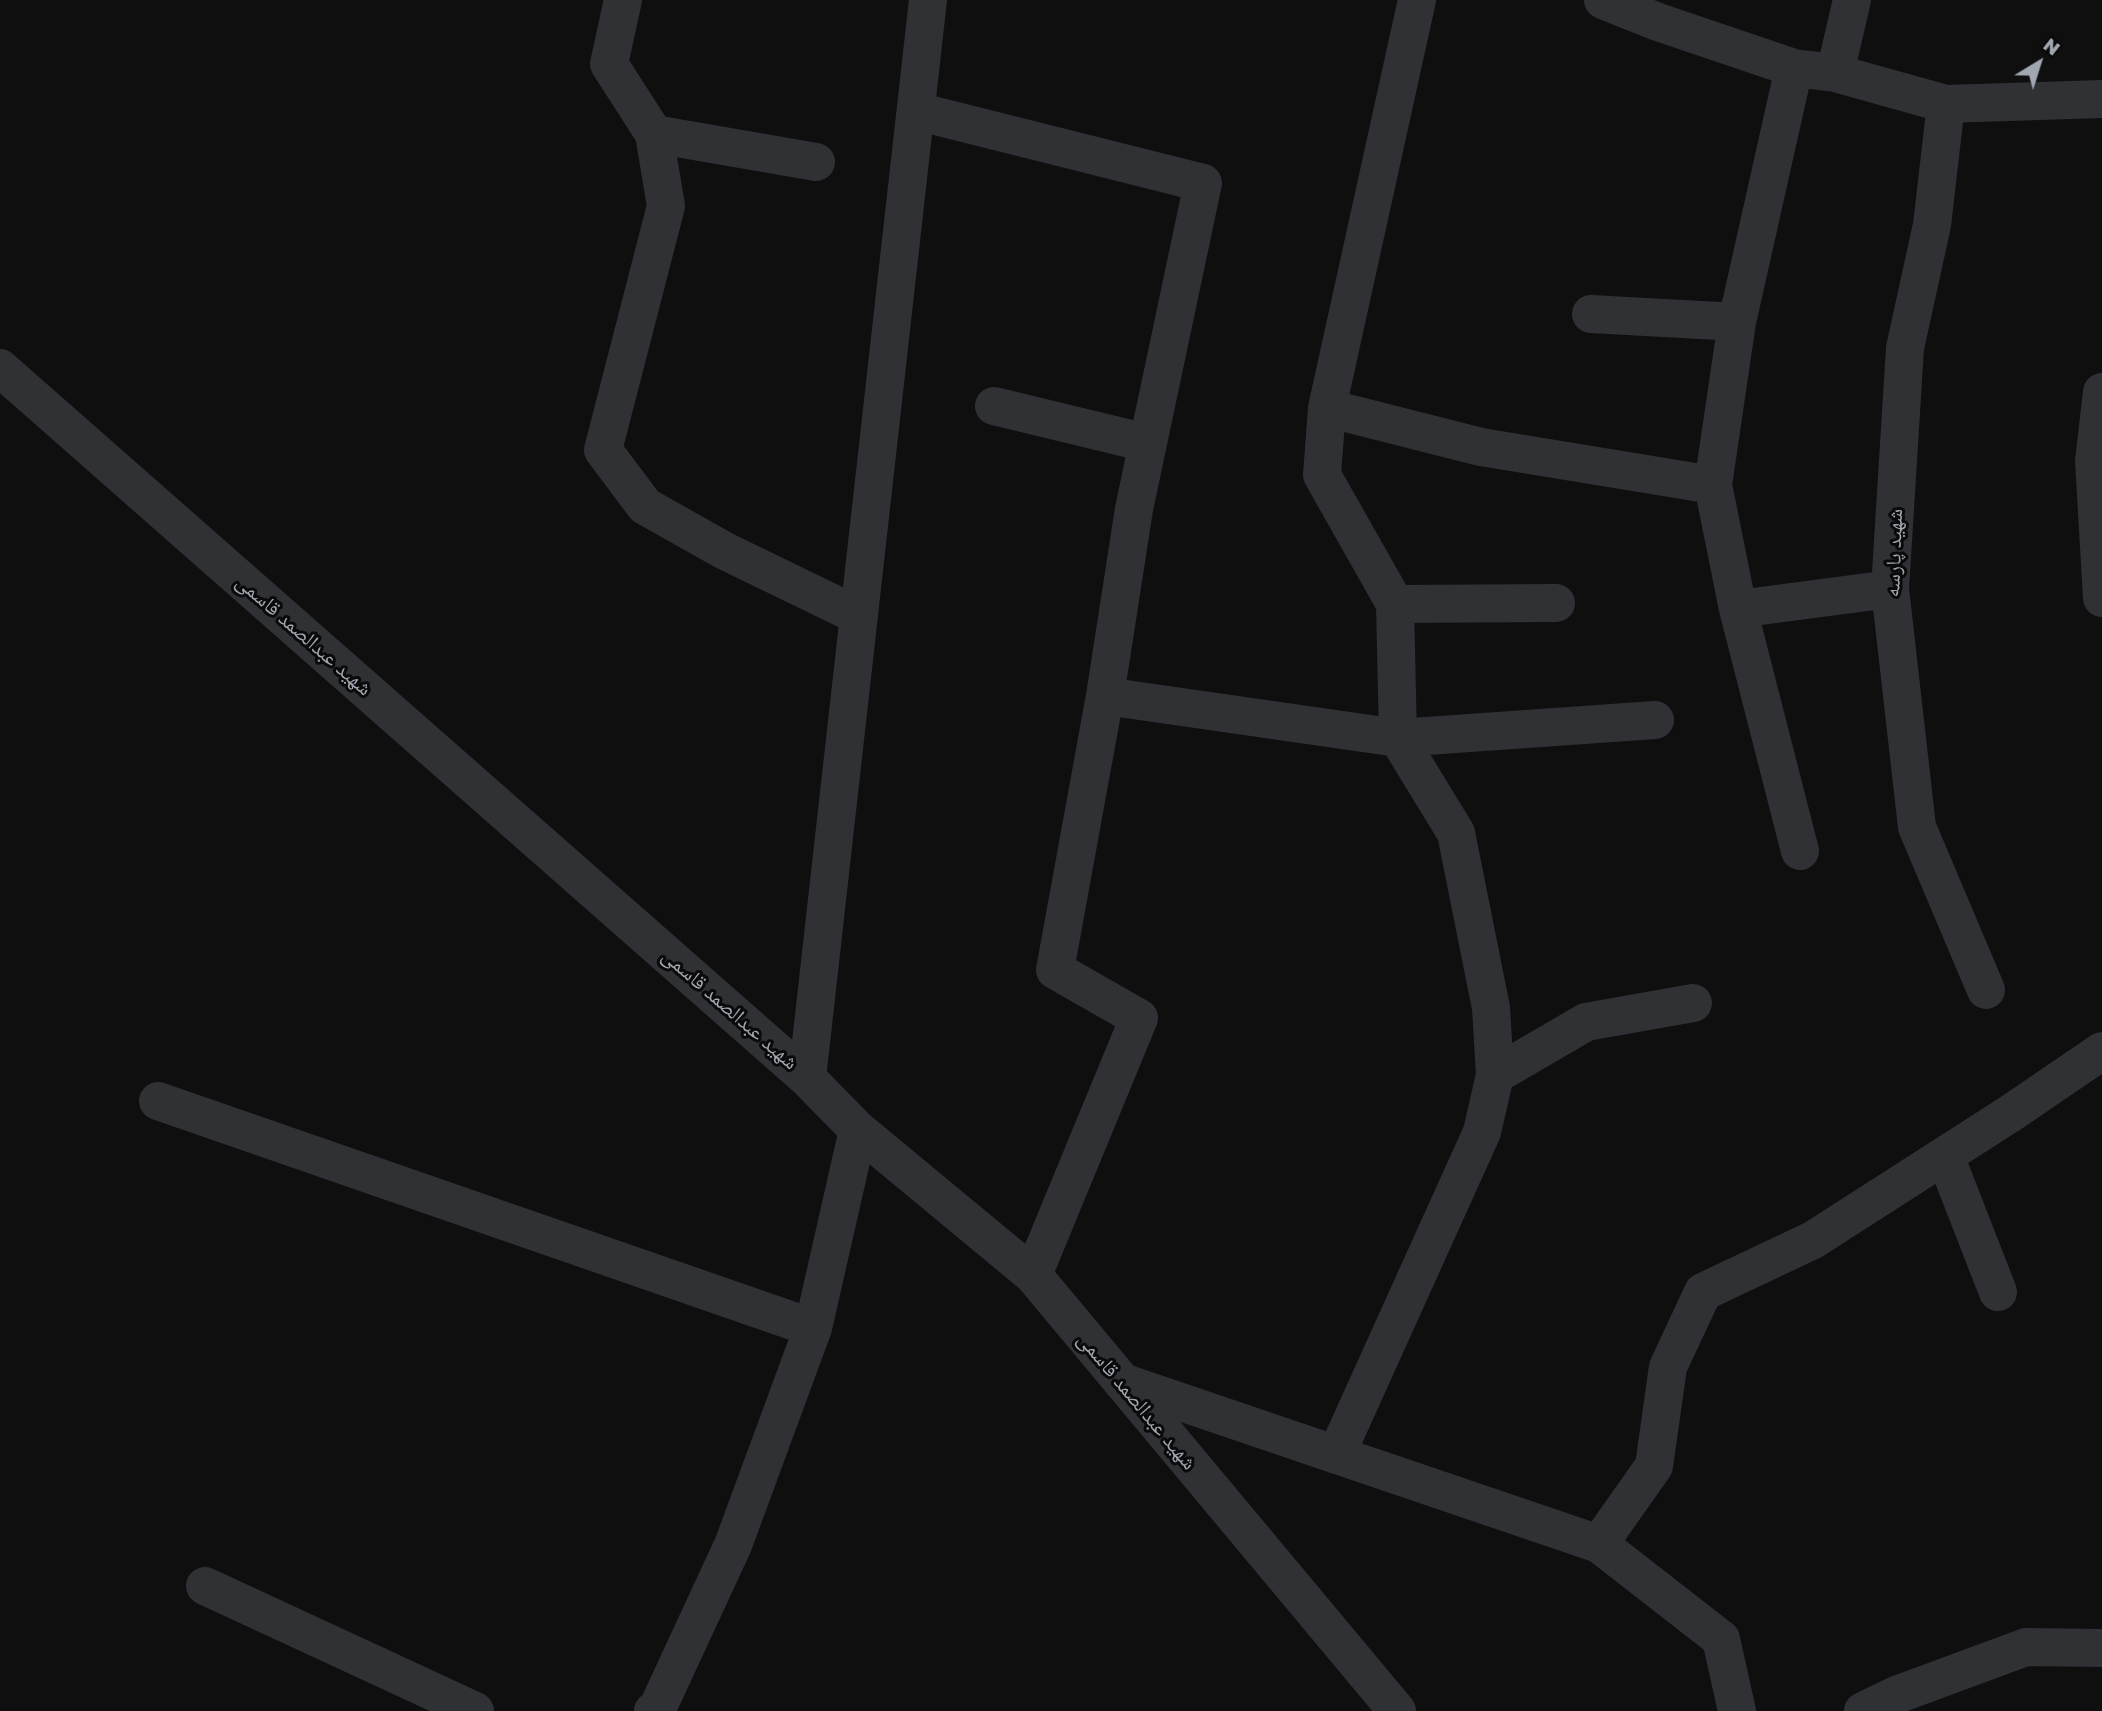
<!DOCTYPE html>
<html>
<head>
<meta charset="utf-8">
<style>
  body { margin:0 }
  #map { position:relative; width:2102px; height:1711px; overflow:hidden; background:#0f0f10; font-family:"Golos Text",sans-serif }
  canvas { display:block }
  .north { position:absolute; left:2004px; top:28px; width:70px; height:70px; -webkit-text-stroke:5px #0a0a0b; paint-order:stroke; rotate:38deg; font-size:19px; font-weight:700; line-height:28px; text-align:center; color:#a0a7b1 }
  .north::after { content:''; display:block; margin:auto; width:24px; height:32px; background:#a0a7b1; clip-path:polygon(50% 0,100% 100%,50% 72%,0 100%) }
</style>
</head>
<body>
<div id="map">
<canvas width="2102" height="1711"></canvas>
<div class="north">N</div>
</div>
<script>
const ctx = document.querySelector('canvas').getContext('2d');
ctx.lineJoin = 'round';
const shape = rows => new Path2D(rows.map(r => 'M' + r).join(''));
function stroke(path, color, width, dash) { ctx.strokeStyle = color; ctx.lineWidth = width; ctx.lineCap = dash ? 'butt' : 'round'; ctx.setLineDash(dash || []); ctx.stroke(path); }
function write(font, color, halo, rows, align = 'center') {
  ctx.font = font + ' "Golos Text","Noto Naskh Arabic",sans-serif'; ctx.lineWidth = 6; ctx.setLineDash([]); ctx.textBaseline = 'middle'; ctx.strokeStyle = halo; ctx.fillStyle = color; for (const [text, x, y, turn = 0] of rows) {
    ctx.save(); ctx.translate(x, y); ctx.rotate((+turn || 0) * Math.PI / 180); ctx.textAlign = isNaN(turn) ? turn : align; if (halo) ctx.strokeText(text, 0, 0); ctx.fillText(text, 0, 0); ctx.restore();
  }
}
stroke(shape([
  [623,0,609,64,654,134,666,206,603,450,645,506,725,551,859,616],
  [1603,0,1658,22,1794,68,1835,73,1946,104,2102,99],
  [1794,68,1737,322,1713,485,1738,609,1890,589],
  [1835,73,1852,0],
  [1946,104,1932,225,1905,348,1890,589,1917,827,1986,990],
  [916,111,1203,183,1134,509,1105,696,1055,970,1139,1018,1033,1275],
  [654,134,816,162],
  [1591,314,1737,322],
  [0,368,807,1078,858,1130,1033,1275,1397,1711],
  [2102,392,2094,461,2102,598],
  [994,406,1147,443],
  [1327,408,1481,447,1713,485],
  [1395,604,1556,603],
  [1738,609,1800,851],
  [1105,696,1398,738,1655,720],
  [1495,1075,1586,1022,1693,1003],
  [807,1078,928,0],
  [158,1101,813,1328],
  [1945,1156,1998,1292],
  [1122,1382,1599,1544,1721,1639,1737,1711],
  [1336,1455,1482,1132,1495,1075,1491,1008,1456,833,1398,738,1395,604,1322,475,1327,408,1417,0],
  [1599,1544,1654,1466,1668,1367,1703,1292,1813,1240,2011,1113,2102,1051],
  [205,1586,475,1711],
  [653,1711,657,1709,733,1545,813,1328,858,1130],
  [1863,1711,1896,1695,2026,1647,2102,1648]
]), '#303135', 38);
write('21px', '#a0a7b1', '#0a0a0b', [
  ["شهید پارسه",1894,553,-88],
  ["شهید عبدالصمد قاسمی",304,635,41],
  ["شهید عبدالصمد قاسمی",730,1009,41],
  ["شهید عبدالصمد قاسمی",1137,1401,50]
]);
</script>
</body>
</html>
